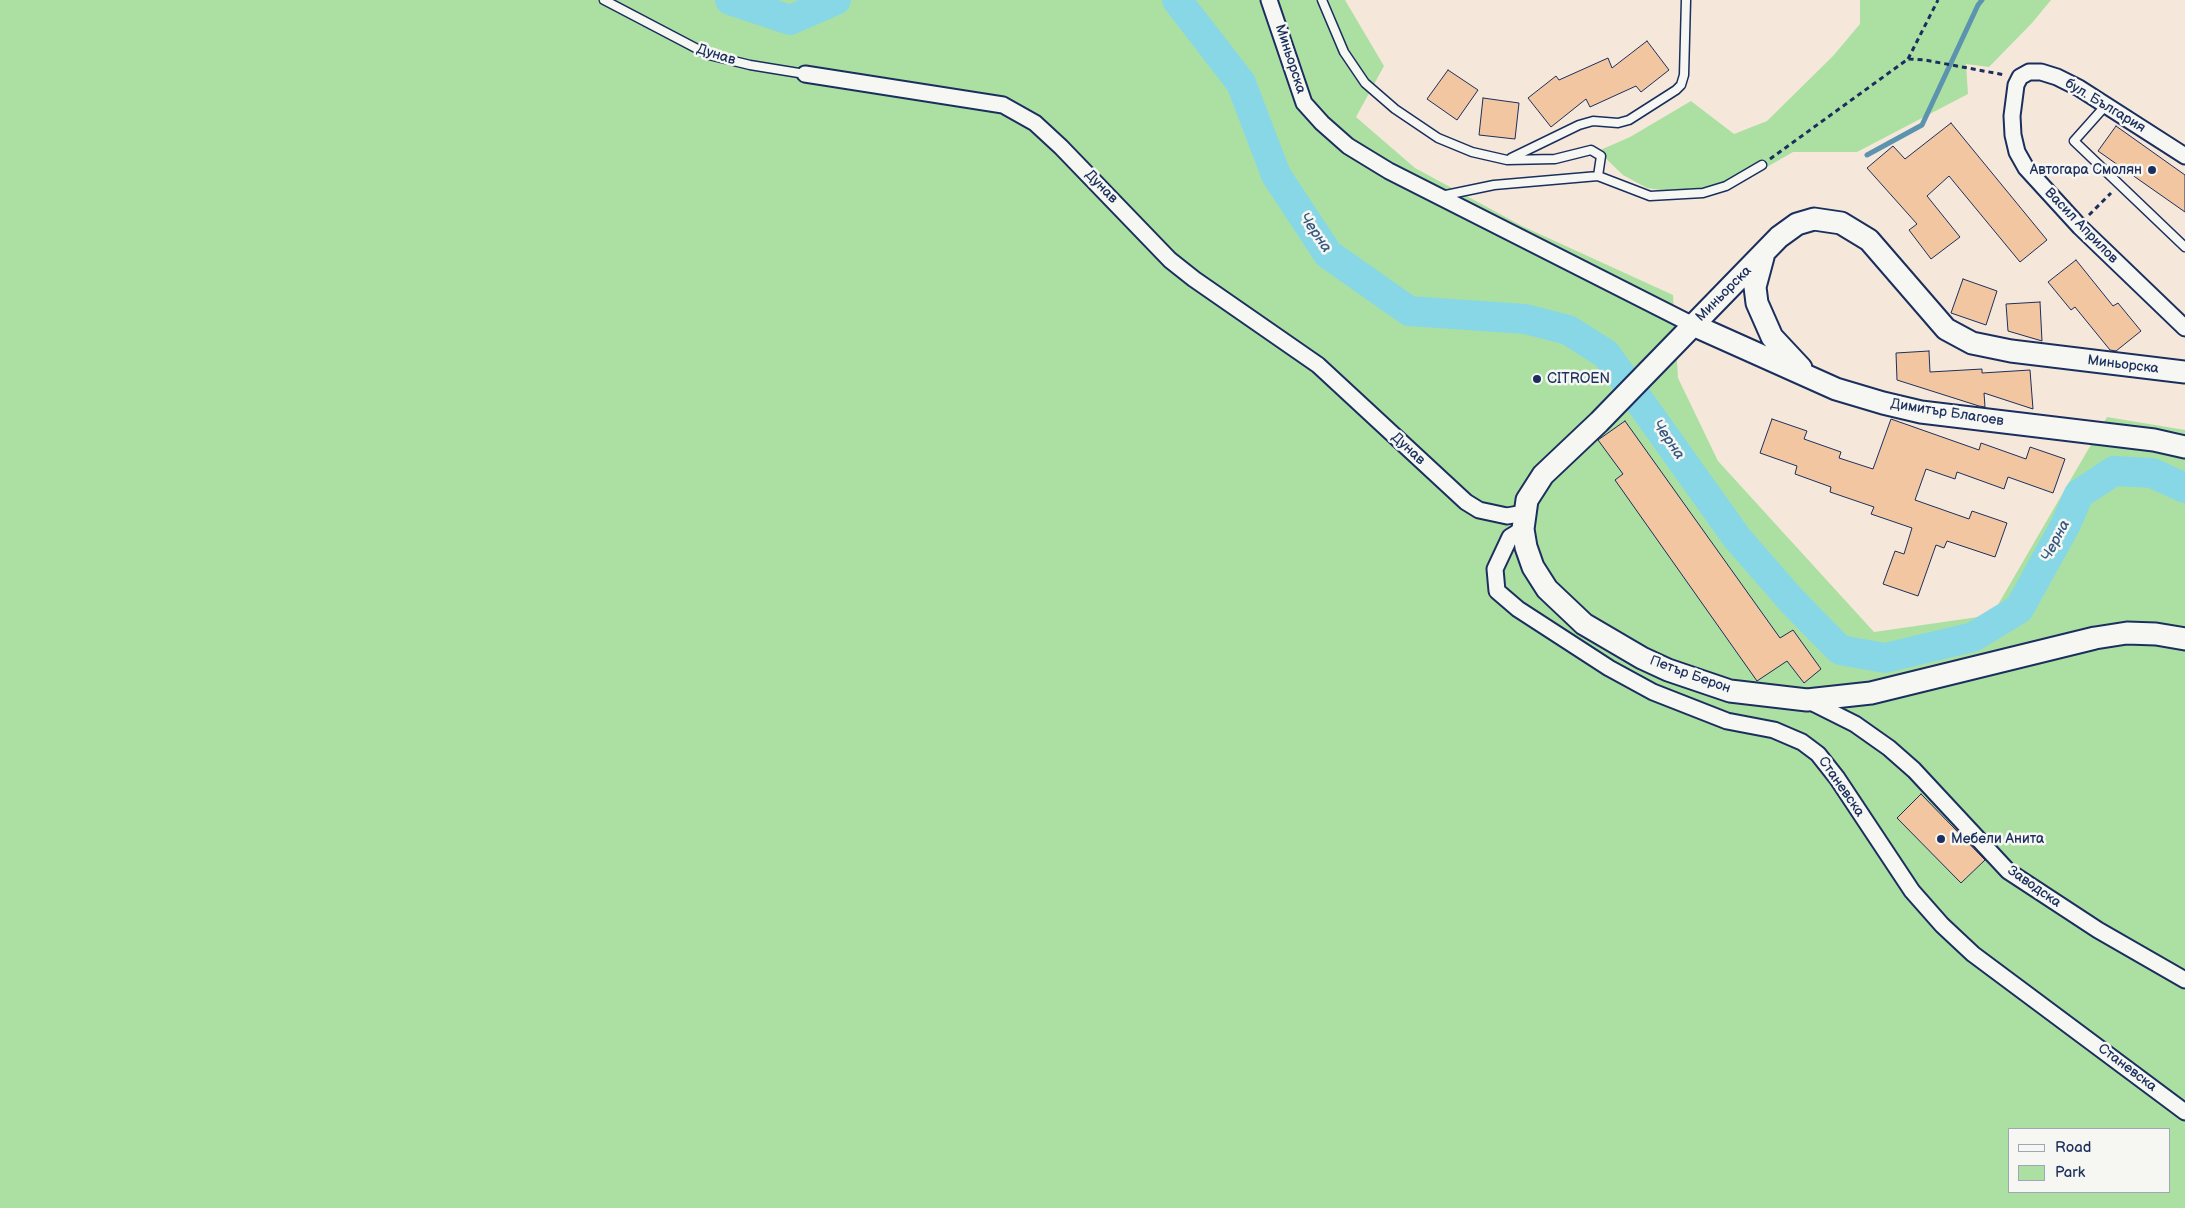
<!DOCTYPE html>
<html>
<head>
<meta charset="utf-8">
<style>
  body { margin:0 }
  #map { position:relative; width:2185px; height:1208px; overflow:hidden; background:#f5e8da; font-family:"Balsamiq Sans",sans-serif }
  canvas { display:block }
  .legend { position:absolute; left:2008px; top:1128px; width:162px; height:65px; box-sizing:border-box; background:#f6f6f2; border:1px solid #9ea6b7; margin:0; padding:6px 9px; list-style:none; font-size:15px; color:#1b2f5e }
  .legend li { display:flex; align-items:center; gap:10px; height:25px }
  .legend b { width:25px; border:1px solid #9ea6b7 }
</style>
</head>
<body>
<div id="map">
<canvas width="2185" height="1208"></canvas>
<ul class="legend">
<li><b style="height:6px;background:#f6f6f2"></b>Road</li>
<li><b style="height:14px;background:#ace0a2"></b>Park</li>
</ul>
</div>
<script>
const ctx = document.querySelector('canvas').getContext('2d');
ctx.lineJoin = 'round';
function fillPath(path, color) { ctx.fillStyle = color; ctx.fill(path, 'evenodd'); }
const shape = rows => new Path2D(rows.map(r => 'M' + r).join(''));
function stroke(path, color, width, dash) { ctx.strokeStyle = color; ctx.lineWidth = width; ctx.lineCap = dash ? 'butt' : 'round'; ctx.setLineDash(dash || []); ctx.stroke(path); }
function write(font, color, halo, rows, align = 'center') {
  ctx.font = font + ' "Balsamiq Sans",sans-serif'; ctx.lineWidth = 5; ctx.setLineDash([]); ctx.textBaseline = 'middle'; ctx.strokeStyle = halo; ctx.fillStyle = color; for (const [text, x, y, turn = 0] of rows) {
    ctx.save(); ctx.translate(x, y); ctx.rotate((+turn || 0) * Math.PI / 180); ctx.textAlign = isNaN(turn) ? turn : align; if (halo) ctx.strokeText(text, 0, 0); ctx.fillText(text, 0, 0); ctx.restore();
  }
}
fillPath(shape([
  [0,0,1345,0,1384,66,1356,117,1415,168,1522,226,1673,295,1678,378,1718,461,1874,632,1992,615,2107,417,2185,430,2185,1208,0,1208],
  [2009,1129,2169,1129,2169,1192,2009,1192],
  [1860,0,2051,0,2032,23,1989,67,1966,64,1968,94,1857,152,1793,152,1734,186,1680,193,1647,188,1623,175,1598,151,1630,137,1691,101,1734,134,1767,121,1833,56,1860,24]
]), '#ace0a2');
stroke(shape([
  [1867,155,1922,125,1978,5,1982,0]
]), '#5c94b0', 5);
stroke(shape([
  [730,0,790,20,836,0],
  [1177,0,1241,83,1276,175,1328,254,1409,311,1525,319,1568,330,1606,354,1737,538,1792,601,1840,650,1885,658,1973,637,2019,609,2066,524,2079,494,2114,471,2152,473,2185,488]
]), '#88d7e6', 30);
const building = shape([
  [1647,41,1669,70,1641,92,1636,86,1590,107,1586,99,1551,127,1528,98,1556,76,1559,80,1608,58,1612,68,1647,41],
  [1448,70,1478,90,1457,120,1427,99,1448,70],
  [1483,98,1519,103,1515,139,1479,135,1483,98],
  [1951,123,2047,240,2020,262,1949,176,1927,196,1960,237,1931,259,1909,230,1917,224,1867,168,1893,146,1905,159,1951,123],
  [2116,126,2185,175,2185,212,2098,151,2116,126],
  [2076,260,2113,306,2118,303,2141,331,2116,351,2110,350,2075,307,2071,310,2048,282,2076,260],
  [1963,279,1997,291,1986,325,1951,313,1963,279],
  [2040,302,2042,341,2008,331,2006,304,2040,302],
  [1929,351,1930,372,1982,369,1982,373,2030,370,2033,409,1984,393,1985,407,1979,406,1897,380,1896,353,1929,351],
  [1772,419,1807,431,1804,439,1841,452,1839,458,1873,469,1891,419,1979,450,1981,443,2026,459,2030,447,2065,459,2053,493,2008,477,2004,489,1957,472,1955,479,1926,469,1915,500,1969,519,1972,511,2007,523,1995,557,1947,541,1944,548,1936,545,1918,596,1883,584,1895,551,1904,554,1912,528,1871,514,1874,507,1830,492,1831,487,1795,474,1797,466,1760,453,1772,419],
  [1625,421,1780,638,1793,630,1821,669,1804,683,1787,661,1757,681,1615,480,1623,474,1598,440,1625,421],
  [1921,794,1985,860,1961,883,1897,818,1921,794]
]);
fillPath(building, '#f2c6a1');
stroke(building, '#1b2f5e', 1);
const lane = shape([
  [604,0,709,55,750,65,805,74],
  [1322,0,1344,52,1365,83,1395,109,1438,138,1472,152,1507,160,1555,159,1591,150,1601,156,1598,176,1650,196,1703,193,1726,186,1762,165],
  [2107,104,2074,141,2185,247],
  [1511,158,1579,125,1593,121,1618,123,1629,120,1676,90,1681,85,1684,75,1686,0],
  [1441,196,1494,185,1598,176]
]);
const street = shape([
  [1269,0,1304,103,1322,123,1348,146,1389,171,1693,325],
  [805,74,1003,105,1035,123,1061,147,1170,260,1194,279,1318,365,1466,502,1479,510,1507,516,1524,513],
  [2185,156,2079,88,2057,77,2041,72,2029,72,2020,77,2016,85,2012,116,2013,135,2017,152,2026,168,2080,227,2185,328],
  [1523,529,1510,537,1495,569,1497,591,1518,609,1609,668,1653,692,1727,721,1774,730,1802,742,1818,754,1837,778,1912,891,1942,925,1973,954,2185,1112],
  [1807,700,1855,724,1889,748,1914,770,2008,871,2098,930,2185,980]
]);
const secondary = shape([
  [1763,257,1755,287,1757,303,1772,337,1801,368],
  [1693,325,1836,389,1883,403,1921,412,2154,440,2185,447],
  [2185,372,2011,351,1972,343,1946,329,1869,240,1841,223,1814,219,1797,224,1779,237,1599,422,1543,475,1527,500,1523,529,1526,547,1533,567,1547,589,1584,624,1642,658,1668,670,1730,691,1807,700,1871,693,2095,638,2127,633,2156,634,2185,639]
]);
stroke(lane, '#1b2f5e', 11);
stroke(street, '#1b2f5e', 19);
stroke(secondary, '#1b2f5e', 25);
stroke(shape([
  [1908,59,1938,0],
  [1770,159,1908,59,1925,60,2005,75],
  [2089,215,2111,193]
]), '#1b2f5e', 3, [5, 4]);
stroke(lane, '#f6f6f2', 8);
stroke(street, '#f6f6f2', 15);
stroke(secondary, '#f6f6f2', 21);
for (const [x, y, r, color] of [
  [2152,170,5,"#1b2f5e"],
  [1537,379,5,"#1b2f5e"],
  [1941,839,5,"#1b2f5e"]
]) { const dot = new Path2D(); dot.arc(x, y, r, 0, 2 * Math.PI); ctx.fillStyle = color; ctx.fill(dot); stroke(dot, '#f6f6f2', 2); }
write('14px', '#1b2f5e', '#f6f6f2', [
  ["Дунав",716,55,18],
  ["Миньорска",1290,59,72],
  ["бул. България",2105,106,31],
  ["Дунав",1101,187,46],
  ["Васил Априлов",2081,226,46],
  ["Миньорска",1724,294,-45],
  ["Миньорска",2123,365,7],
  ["Димитър Благоев",1947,413,9],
  ["Дунав",1408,449,43],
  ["Петър Берон",1690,675,20],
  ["Станевска",1841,787,55],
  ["Заводска",2034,887,35],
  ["Станевска",2127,1068,37]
]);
write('14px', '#1b2f5e', '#f6f6f2', [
  ["Автогара Смолян",2142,170,"right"],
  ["CITROEN",1547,379],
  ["Мебели Анита",1951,839]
], 'left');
write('italic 15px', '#365980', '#f6f6f2', [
  ["Черна",1315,233,55],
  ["Черна",1668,440,55],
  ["Черна",2056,541,-62]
]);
</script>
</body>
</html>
